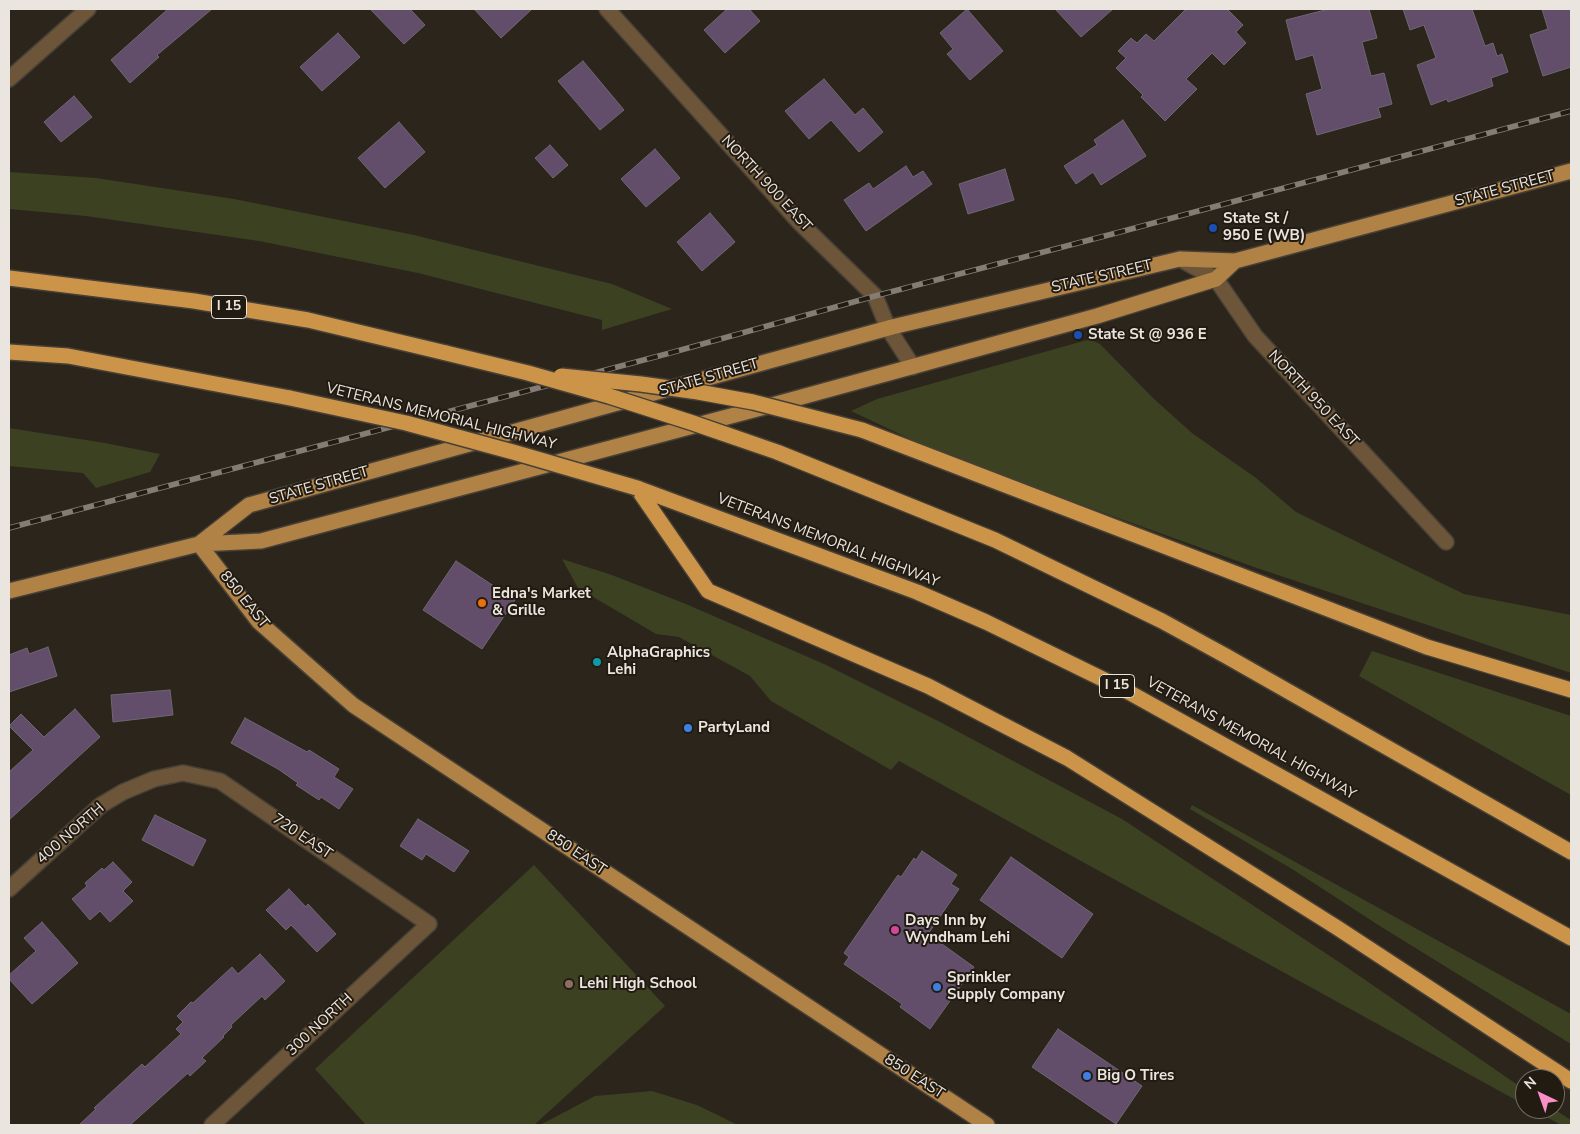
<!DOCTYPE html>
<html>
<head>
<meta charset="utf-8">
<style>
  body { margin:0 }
  #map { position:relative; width:1580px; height:1134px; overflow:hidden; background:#2c251b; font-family:"Nunito Sans",sans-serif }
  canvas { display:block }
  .frame { position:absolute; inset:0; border:10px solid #eae5df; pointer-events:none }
  .north { position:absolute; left:1515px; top:1069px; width:50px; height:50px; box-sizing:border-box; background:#221b12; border:1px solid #726c64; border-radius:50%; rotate:318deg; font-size:14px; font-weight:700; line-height:20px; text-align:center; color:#eae5df }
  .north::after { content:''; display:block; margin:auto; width:18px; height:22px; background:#fa8fc8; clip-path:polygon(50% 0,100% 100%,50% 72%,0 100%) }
</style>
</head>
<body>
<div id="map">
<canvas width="1580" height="1134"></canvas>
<div class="frame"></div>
<div class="north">N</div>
</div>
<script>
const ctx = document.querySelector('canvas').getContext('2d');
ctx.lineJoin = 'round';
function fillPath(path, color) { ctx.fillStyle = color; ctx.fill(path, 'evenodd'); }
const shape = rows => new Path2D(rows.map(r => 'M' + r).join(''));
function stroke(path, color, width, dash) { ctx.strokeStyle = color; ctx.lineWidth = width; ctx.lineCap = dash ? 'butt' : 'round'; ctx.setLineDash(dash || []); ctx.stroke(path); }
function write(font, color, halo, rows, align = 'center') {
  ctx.font = font + ' "Nunito Sans",sans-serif'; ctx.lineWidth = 4; ctx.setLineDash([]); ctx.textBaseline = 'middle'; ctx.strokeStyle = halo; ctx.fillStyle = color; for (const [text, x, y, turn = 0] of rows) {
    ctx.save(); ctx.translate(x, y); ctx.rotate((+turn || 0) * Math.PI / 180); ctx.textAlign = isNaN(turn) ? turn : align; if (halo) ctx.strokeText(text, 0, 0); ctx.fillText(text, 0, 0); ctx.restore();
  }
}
fillPath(shape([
  [9,172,96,178,234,199,414,235,612,284,672,309,602,330,602,320,418,273,259,241,86,216,9,209],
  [1087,340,1094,341,1100,344,1153,398,1192,433,1256,478,1296,512,1464,594,1571,615,1571,673,1254,567,946,456,851,411,877,399],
  [9,428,105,443,160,454,150,472,96,488,83,473,9,466],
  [562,559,612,575,686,604,824,664,942,723,1122,819,1342,964,1525,1090,1525,1105,899,761,891,770,771,701,750,676,679,637,656,634,578,588],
  [1372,651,1571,716,1571,795,1359,676],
  [1192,805,1571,1014,1571,1044,1383,928,1292,869,1190,809],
  [534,865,665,1006,534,1125,366,1125,315,1069],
  [652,1091,697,1105,738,1125,540,1125,595,1096],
  [1532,1109,1554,1109,1571,1120,1571,1125,1561,1125]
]), '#3c4122');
const building = shape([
  [168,9,212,9,157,55,159,57,130,83,111,60,168,9],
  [370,9,410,9,425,25,404,44,370,9],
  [474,9,532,9,501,38,474,9],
  [727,9,749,9,760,21,725,53,704,30,727,9],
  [967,9,1003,51,970,80,947,54,953,49,940,33,967,9],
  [1055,9,1113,9,1081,37,1055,9],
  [1186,9,1227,9,1243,25,1236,32,1246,43,1224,65,1212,53,1186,79,1197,89,1165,121,1141,97,1143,95,1116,68,1126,58,1118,51,1131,38,1137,43,1146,34,1154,41,1186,9],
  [1329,9,1369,9,1377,38,1362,42,1371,76,1384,73,1392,104,1378,108,1381,117,1317,135,1306,94,1322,89,1313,55,1296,60,1286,20,1329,9],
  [1403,9,1472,9,1485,46,1493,43,1497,56,1502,54,1508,72,1491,78,1493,86,1448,102,1447,99,1431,105,1417,65,1436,58,1424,25,1410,30,1403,9],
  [1542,9,1571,9,1571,67,1543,76,1530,35,1548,29,1542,9],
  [338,33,360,57,322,91,300,67,338,33],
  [583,61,624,110,600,130,558,81,583,61],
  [824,79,855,115,863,108,883,132,859,152,831,120,809,139,785,111,824,79],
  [74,96,92,117,61,142,44,122,74,96],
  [1123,120,1146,156,1101,185,1093,172,1076,184,1064,166,1097,145,1094,140,1123,120],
  [399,122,425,152,385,188,358,158,399,122],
  [550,145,568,165,553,178,535,158,550,145],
  [655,149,680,178,646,207,621,179,655,149],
  [906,166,913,177,923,171,932,184,866,231,844,200,869,183,873,189,906,166],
  [1005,169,1014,200,968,214,959,184,1005,169],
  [710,213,735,242,702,271,677,242,710,213],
  [456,561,515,600,482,649,423,610,456,561],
  [48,647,57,676,9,692,9,655,27,648,29,654,48,647],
  [170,690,173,715,113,722,111,695,170,690],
  [75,709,100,737,9,820,9,772,33,750,9,726,21,714,44,737,75,709],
  [245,718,307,752,309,750,339,769,334,777,353,789,339,809,321,797,319,800,296,785,298,783,278,769,231,743,245,718],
  [155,815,206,840,193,866,142,840,155,815],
  [418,819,469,851,454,872,426,854,422,860,400,846,418,819],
  [922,851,957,875,951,884,959,889,928,934,974,967,930,1029,900,1007,902,1004,844,964,849,957,844,953,898,875,901,877,914,858,916,860,922,851],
  [1011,857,1093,914,1062,958,980,900,1011,857],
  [113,862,132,882,123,891,133,901,110,922,100,911,90,920,72,899,87,886,85,883,102,868,104,870,113,862],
  [289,889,306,907,308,904,336,934,317,952,291,925,286,930,266,910,289,889],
  [42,922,78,963,32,1004,9,979,9,975,36,951,24,938,42,922],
  [260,954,285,981,265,1000,262,996,231,1025,232,1027,223,1036,224,1037,202,1058,206,1061,190,1076,188,1073,130,1125,79,1125,96,1109,94,1108,142,1064,145,1067,181,1034,176,1029,183,1022,177,1016,191,1002,193,1003,232,967,238,974,260,954],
  [1058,1029,1142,1086,1116,1124,1032,1067,1058,1029]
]);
fillPath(building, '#624d6b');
stroke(building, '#6f6772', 1);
const minor = shape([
  [607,9,800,223,875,296,888,328,913,367],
  [9,79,88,9],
  [1180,259,1216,279,1255,336,1446,542],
  [9,889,101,805,123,792,154,779,183,773,220,781,429,924,212,1125]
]);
const major = shape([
  [199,544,249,505,892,327,1180,259,1235,261,1571,171],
  [199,544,259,622,353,705,987,1125],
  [9,591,199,544,261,541,776,404,1097,316,1216,279,1235,261]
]);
const highway = shape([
  [9,278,194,301,308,320,446,353],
  [9,352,68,356,290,398],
  [862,430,1427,647,1571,690],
  [777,452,995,540,1162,621,1226,656,1571,852],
  [637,488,708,591,928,686,1067,758,1336,927,1571,1081],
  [637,488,917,592,986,622,1123,689,1571,938]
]);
stroke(minor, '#474036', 18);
stroke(major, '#474036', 18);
stroke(highway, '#474036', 18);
stroke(minor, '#6c5539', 15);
stroke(major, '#b08245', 15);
stroke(highway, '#cc9448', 15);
const rail = shape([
  [9,528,670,353,875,296,1120,232,1571,111]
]);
stroke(rail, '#837d75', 5.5);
stroke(rail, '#221b12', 4, [11]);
const highwayBridge = shape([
  [446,353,528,373,609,396,693,423,777,452],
  [561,376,641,384,698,392,753,402,862,430],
  [290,398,406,423,513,452,637,488]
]);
stroke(highwayBridge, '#474036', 18, []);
stroke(highwayBridge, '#cc9448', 15);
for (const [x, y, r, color] of [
  [1213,228,5,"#1a4fb4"],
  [1078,335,5,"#1a4fb4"],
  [482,603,5,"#e8710a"],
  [597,662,5,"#0f9aa8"],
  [688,728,5,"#3f7fe0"],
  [895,930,5,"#d1479c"],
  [569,984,5,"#8d6e63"],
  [937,987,5,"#3f7fe0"],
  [1087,1076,5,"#3f7fe0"]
]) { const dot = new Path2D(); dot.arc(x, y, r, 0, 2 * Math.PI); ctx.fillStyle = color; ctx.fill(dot); stroke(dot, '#221b12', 2); }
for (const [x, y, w] of [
  [229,307,35],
  [1117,686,35]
]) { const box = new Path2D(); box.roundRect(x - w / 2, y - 11.5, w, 23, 4); ctx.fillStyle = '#221b12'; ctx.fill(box); stroke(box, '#eae5df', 1); }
write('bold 14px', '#eae5df', null, [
  ["I 15",229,307],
  ["I 15",1117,686]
]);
write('15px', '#eae5df', '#221b12', [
  ["NORTH 900 EAST",766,184,47],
  ["STATE STREET",1505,189,-15],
  ["STATE STREET",1102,277,-13],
  ["STATE STREET",709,378,-16],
  ["NORTH 950 EAST",1313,399,47],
  ["VETERANS MEMORIAL HIGHWAY",441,417,14],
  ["STATE STREET",319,486,-16],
  ["VETERANS MEMORIAL HIGHWAY",828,541,21],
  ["850 EAST",244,600,51],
  ["VETERANS MEMORIAL HIGHWAY",1251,739,29],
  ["400 NORTH",71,834,-41],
  ["720 EAST",302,837,34],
  ["850 EAST",576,853,34],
  ["300 NORTH",320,1025,-43],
  ["850 EAST",914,1077,33]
]);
write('bold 15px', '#eae5df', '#221b12', [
  ["State St /",1223,219],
  ["950 E (WB)",1223,236],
  ["State St @ 936 E",1088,335],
  ["Edna's Market",492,594],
  ["& Grille",492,611],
  ["AlphaGraphics",607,653],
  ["Lehi",607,670],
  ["PartyLand",698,728],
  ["Days Inn by",905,921],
  ["Wyndham Lehi",905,938],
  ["Sprinkler",947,978],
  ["Supply Company",947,995],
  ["Lehi High School",579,984],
  ["Big O Tires",1097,1076]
], 'left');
</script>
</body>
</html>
